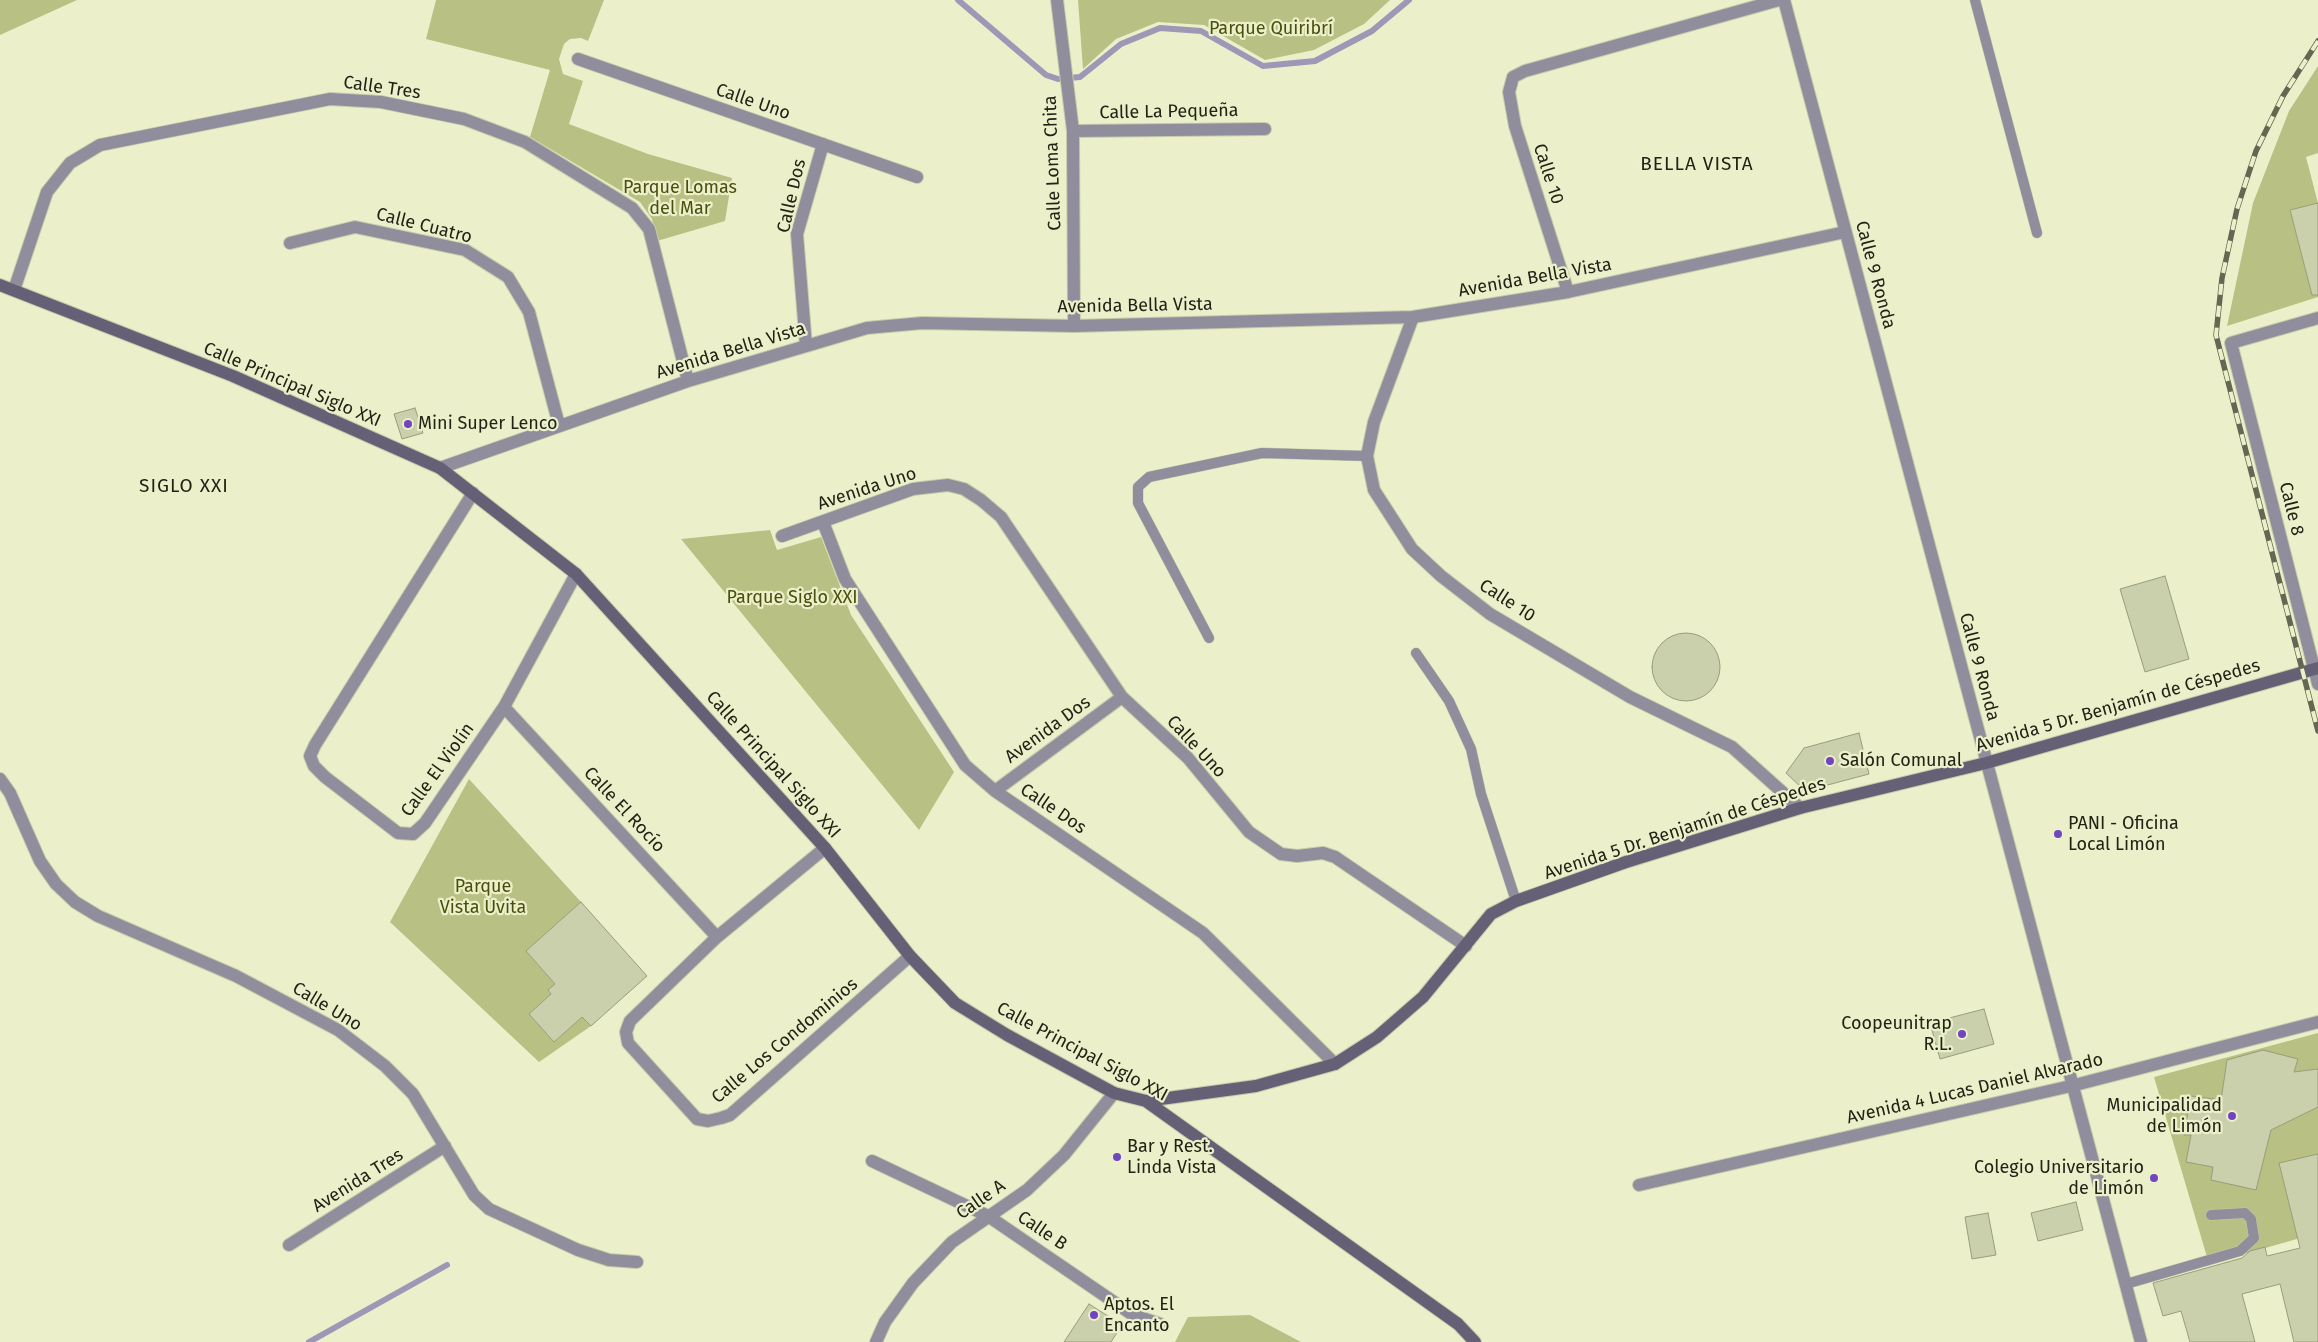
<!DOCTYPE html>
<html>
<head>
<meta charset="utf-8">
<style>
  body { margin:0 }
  canvas { display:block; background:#ebf0cb }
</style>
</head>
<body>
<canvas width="2318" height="1342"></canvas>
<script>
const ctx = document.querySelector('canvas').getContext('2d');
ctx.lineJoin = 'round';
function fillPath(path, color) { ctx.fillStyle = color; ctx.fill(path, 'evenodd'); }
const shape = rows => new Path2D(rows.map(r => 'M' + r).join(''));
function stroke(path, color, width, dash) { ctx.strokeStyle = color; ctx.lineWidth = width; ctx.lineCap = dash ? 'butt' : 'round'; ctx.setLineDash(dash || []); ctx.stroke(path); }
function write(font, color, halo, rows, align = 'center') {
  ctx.font = font + ' "Fira Sans",sans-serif'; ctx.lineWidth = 4.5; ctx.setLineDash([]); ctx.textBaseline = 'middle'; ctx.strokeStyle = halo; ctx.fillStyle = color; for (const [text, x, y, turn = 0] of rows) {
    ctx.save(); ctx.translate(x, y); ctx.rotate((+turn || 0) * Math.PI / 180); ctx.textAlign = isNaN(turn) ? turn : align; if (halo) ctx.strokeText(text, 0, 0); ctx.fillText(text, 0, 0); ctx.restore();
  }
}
fillPath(shape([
  [0,0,77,0,0,35],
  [436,0,604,0,588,41,581,38,570,39,564,44,559,59,563,74,583,81,569,124,648,154,732,178,725,221,657,241,652,219,640,202,530,137,550,70,426,39],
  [1078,0,1390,0,1364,24,1314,50,1265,60,1204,25,1158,22,1116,39,1083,69],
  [2318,66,2318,153,2306,157,2318,203,2290,210,2311,290,2318,288,2318,297,2227,326,2253,203,2289,111],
  [770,530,777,550,821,537,851,615,954,772,919,830,681,539],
  [469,779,581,902,526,951,555,984,548,990,551,994,529,1014,554,1042,582,1017,591,1026,539,1062,390,922],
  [2318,1033,2318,1233,2209,1264,2154,1077],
  [1250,1315,1301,1342,1175,1342,1188,1317]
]), '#b9c083');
stroke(shape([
  [958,0,1046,75,1058,79,1080,77,1121,44,1160,28,1201,31,1263,66,1315,61,1372,31,1409,0],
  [309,1342,447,1265]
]), '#9e97b5', 6);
const building = shape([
  [2318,203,2318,295,2312,295,2290,210,2318,203],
  [415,408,423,433,402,439,394,414,415,408],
  [2165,576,2189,659,2145,672,2120,589,2165,576],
  '1652 667a34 34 0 1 1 68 0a34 34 0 1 1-68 0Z',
  [1859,733,1869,774,1805,791,1786,773,1804,748,1859,733],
  [581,902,647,976,591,1026,582,1017,554,1042,529,1014,551,994,548,990,555,984,526,951,581,902],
  [1984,1009,1994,1044,1940,1059,1930,1023,1984,1009],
  [2263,1050,2298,1059,2294,1072,2318,1069,2318,1107,2271,1130,2256,1190,2211,1180,2213,1167,2186,1162,2191,1135,2184,1135,2191,1096,2221,1100,2227,1060,2263,1050],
  [2318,1154,2318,1342,2294,1342,2280,1284,2242,1294,2255,1342,2190,1342,2181,1311,2163,1316,2153,1283,2242,1258,2250,1251,2265,1247,2267,1256,2300,1248,2279,1163,2318,1154],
  [2076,1202,2083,1230,2038,1241,2031,1213,2076,1202],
  [1988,1213,1996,1255,1972,1259,1965,1217,1988,1213],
  [1089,1304,1122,1325,1111,1342,1064,1342,1089,1304]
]);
fillPath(building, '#cad0ab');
stroke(building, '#989d7a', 1);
const lane = shape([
  [1975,0,2037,233],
  [1209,638,1138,503,1138,487,1149,477,1262,453,1367,456],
  [1416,653,1449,701,1471,749,1481,794,1516,901],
  [2126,1284,2240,1251,2254,1238,2251,1219,2245,1213,2211,1215]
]);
const street = shape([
  [1057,0,1073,131,1074,326],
  [1784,0,2141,1342],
  [578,59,917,177],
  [1073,131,1265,129],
  [290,243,355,227,465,250,508,277,529,312,559,425],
  [14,290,47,192,70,163,100,145,330,99,381,102,464,119,525,142,632,208,649,229,688,381],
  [1568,292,1515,126,1509,92,1513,77,1525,71,1779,0],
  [1413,317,1374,422,1367,456,1374,490,1412,549,1441,576,1490,614,1630,697,1732,747,1800,808],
  [2318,318,2231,343,2318,684],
  [806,346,797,234,823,144],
  [440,468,688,381,867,328,922,323,1074,326,1413,317,1568,292,1845,232],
  [473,493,315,745,310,756,314,766,325,777,398,833,413,834,425,823,504,707,576,574],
  [823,522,845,579,965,765,995,791,1203,933,1335,1064],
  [782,536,913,489,948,485,964,489,981,500,1001,517,1122,697,1188,758,1249,832,1281,854,1297,856,1323,853,1335,857,1466,946],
  [504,707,717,937],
  [0,779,10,793,40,861,56,884,75,902,98,916,236,976,338,1030,385,1066,413,1094,474,1195,489,1209,578,1250,609,1260,637,1262],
  [995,791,1122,697],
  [825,848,717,937,630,1021,626,1032,628,1043,697,1119,708,1121,721,1118,730,1115,910,956],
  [872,1161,988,1216,1133,1315,1160,1324],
  [1639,1185,2075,1085,2318,1022],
  [289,1245,445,1146],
  [876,1342,885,1322,913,1283,952,1242,1027,1190,1064,1155,1114,1093]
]);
const secondary = shape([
  [0,285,233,376,440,468,576,574,825,848,910,956,955,1003,1007,1035,1114,1093,1146,1101,1458,1324,1475,1342],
  [1146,1101,1256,1086,1335,1064,1377,1037,1423,997,1491,914,1516,901,1626,862,1800,808,1986,763,2318,668]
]);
stroke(lane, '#c7cbaa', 11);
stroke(street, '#c7cbaa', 14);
stroke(secondary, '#c7cbaa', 14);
stroke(lane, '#908d9c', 10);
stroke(street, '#908d9c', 12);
stroke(secondary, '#656075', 12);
const rail = shape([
  [2318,41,2283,96,2256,151,2237,209,2222,278,2216,335,2318,731]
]);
stroke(rail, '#646751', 5.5);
stroke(rail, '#ebf0cb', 4, [11]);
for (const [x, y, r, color] of [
  [408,424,5,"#7045be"],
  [1830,761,5,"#7045be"],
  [2058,834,5,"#7045be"],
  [1962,1034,5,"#7045be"],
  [2232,1116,5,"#7045be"],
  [1117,1157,5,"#7045be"],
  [2154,1178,5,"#7045be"],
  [1094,1315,5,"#7045be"]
]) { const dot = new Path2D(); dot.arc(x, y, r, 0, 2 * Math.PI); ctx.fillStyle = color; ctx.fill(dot); stroke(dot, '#ebf0cb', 2); }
write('18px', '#4a4f0b', '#ebf0cb', [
  ["Parque Quiribrí",1271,29],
  ["Parque Lomas",680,188],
  ["del Mar",680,209],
  ["Parque Siglo XXI",792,598],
  ["Parque",483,887],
  ["Vista Uvita",483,908]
]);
write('18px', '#212315', '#ebf0cb', [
  ["Calle Tres",382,88,8],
  ["Calle Uno",753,102,19],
  ["Calle La Pequeña",1169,112,-1],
  ["Calle Loma Chita",1053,163,-92],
  ["Calle 10",1548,174,72],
  ["Calle Dos",792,196,-77],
  ["Calle Cuatro",424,226,14],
  ["Calle 9 Ronda",1875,275,75],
  ["Avenida Bella Vista",1535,278,-10],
  ["Avenida Bella Vista",1135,306,-1],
  ["Avenida Bella Vista",731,351,-17],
  ["Calle Principal Siglo XXI",292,385,23],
  ["Avenida Uno",867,489,-18],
  ["Calle 8",2291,509,76],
  ["Calle 10",1507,601,33],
  ["Calle 9 Ronda",1979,667,75],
  ["Avenida 5 Dr. Benjamín de Céspedes",2118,706,-16],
  ["Avenida Dos",1048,730,-36],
  ["Calle Uno",1196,747,47],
  ["Calle Principal Siglo XXI",773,765,48],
  ["Calle El Violín",438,770,-54],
  ["Calle Dos",1053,809,34],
  ["Calle El Rocío",624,810,47],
  ["Avenida 5 Dr. Benjamín de Céspedes",1685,829,-18],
  ["Calle Uno",327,1007,31],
  ["Calle Los Condominios",785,1041,-40],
  ["Calle Principal Siglo XXI",1082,1052,28],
  ["Avenida 4 Lucas Daniel Alvarado",1975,1089,-13],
  ["Avenida Tres",358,1181,-32],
  ["Calle A",981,1200,-35],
  ["Calle B",1042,1231,34]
]);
write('18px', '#212315', '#ebf0cb', [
  ["Mini Super Lenco",418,424],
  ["Salón Comunal",1840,761],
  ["PANI - Oficina",2068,824],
  ["Local Limón",2068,845],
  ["Coopeunitrap",1952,1024,"right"],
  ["R.L.",1952,1045,"right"],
  ["Municipalidad",2222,1106,"right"],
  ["de Limón",2222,1127,"right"],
  ["Bar y Rest.",1127,1147],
  ["Linda Vista",1127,1168],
  ["Colegio Universitario",2144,1168,"right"],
  ["de Limón",2144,1189,"right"],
  ["Aptos. El",1104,1305],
  ["Encanto",1104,1326]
], 'left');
ctx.letterSpacing = '1px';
write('19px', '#212315', '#ebf0cb', [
  ["BELLA VISTA",1697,165],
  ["SIGLO XXI",184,487]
]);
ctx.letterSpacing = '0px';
</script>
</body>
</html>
